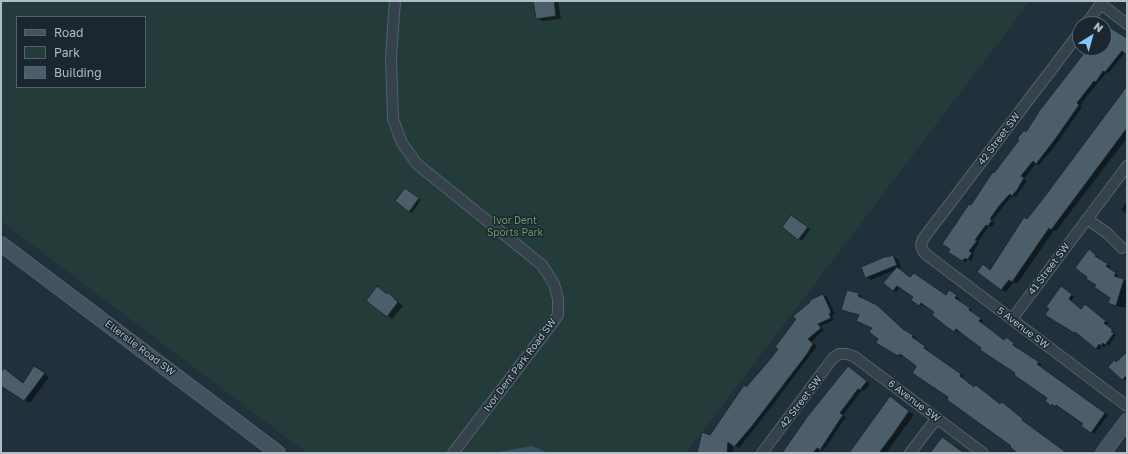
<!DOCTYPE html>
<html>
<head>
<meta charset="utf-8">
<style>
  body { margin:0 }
  #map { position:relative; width:1128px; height:454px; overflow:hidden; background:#21313b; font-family:"Golos Text",sans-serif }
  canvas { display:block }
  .frame { position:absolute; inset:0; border:2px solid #b0bdc7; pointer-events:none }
  .legend { position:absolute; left:16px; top:16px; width:130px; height:72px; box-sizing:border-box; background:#1b2730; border:1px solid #57636c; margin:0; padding:5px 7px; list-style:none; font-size:12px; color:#b0bdc7 }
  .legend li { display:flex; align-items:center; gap:8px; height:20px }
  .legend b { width:20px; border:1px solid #57636c }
  .north { position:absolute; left:1072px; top:16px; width:40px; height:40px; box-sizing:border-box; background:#1b2730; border:1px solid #57636c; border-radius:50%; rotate:37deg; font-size:11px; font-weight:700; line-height:16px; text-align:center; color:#b0bdc7 }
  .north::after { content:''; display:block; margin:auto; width:14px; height:18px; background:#83c6fa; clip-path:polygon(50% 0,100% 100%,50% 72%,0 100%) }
</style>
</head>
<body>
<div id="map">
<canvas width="1128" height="454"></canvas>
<div class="frame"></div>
<ul class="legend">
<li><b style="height:5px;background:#43525e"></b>Road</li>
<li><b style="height:11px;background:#233c3a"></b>Park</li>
<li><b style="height:11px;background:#4c5e69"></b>Building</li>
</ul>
<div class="north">N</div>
</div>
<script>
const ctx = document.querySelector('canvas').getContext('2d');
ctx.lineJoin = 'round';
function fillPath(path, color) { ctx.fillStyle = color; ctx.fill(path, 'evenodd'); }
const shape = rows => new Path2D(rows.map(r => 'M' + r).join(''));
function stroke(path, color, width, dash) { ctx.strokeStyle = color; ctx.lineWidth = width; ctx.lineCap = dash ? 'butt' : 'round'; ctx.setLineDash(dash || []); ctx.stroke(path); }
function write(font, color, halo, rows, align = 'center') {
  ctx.font = font + ' "Golos Text",sans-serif'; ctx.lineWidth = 3; ctx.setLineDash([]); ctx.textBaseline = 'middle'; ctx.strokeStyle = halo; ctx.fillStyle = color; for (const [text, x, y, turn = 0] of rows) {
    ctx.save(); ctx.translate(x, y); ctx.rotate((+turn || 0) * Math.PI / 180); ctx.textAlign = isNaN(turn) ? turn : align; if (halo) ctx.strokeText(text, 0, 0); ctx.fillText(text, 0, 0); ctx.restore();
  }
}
fillPath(shape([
  [4,1,1030,1,686,453,307,453,1,221,1,5],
  [17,17,145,17,145,87,17,87]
]), '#233c3a');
fillPath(shape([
  [532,446,548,453,492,453]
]), '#355062');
fillPath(shape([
  [534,1,558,1,561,19,542,21,536,18],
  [1104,30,1117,34,1119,33,1127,38,1127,53,1125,52,1109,73,1107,72,1087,96,1080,106,1082,107,1055,146,1039,165,1036,163,1024,179,1027,181,1020,191,1016,197,1014,196,1010,198,992,221,995,223,991,227,989,226,978,242,979,243,972,254,974,255,971,261,968,259,966,262,963,261,949,251,971,206,1090,48,1104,48],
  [1127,87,1127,138,1056,231,1054,230,1017,284,1014,282,1006,292,1001,290,991,271],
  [409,191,421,200,412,213,409,211],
  [1127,201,1127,215,1121,210],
  [794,218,810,229,802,241,783,227],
  [1092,252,1099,257,1098,259,1111,266,1109,269,1118,275,1117,278,1127,281,1127,307,1120,307,1109,303,1111,297,1097,284],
  [893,256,898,259,901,268,899,269,911,278,947,296,952,293,959,298,957,300,972,310,971,312,983,321,982,323,1004,340,1009,340,1016,346,1015,347,1041,364,1040,366,1108,415,1094,434,1060,407,1051,405,1048,398,1017,373,959,330,958,333,944,323,935,312,925,304,923,306,920,305,914,297,900,287,896,292,893,290,895,270,871,280,866,277,887,257],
  [378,288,399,301,398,302,403,306,392,319,367,301],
  [1065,289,1074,297,1071,301,1082,310,1088,307,1108,323,1106,326,1115,332,1114,334,1116,335,1109,346,1107,344,1105,347,1102,346,1099,350,1078,333,1074,333],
  [858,294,862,296,861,298,880,308,907,332,916,337,915,339,927,349,926,351,964,376,962,379,1001,405,1005,405,1038,433,1067,453,1017,453,1012,446,950,397,915,364,903,355,902,357,877,342,880,339,873,328,860,316,845,311],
  [823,295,827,297,835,314,832,316,834,320,821,326,824,330,811,342,817,346,772,406,739,448,734,445,732,453,698,453,747,388],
  [1127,354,1127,380,1126,381,1123,379,1117,363],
  [34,367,49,377,30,403,1,385,1,374,4,369,24,384],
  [851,369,870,384,864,391,862,390,843,415,846,417,823,451,821,449,818,453,783,453],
  [895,400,914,415,886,453,850,453]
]), '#0007');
const building = shape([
  [533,1,554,1,556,16,536,19,533,1],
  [1104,24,1127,38,1127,55,1122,51,1105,72,1103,71,1096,82,1094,81,1077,103,1079,105,1056,138,1036,164,1033,161,1021,176,1024,178,1017,190,1012,196,1010,194,1007,197,999,206,990,219,992,220,988,226,986,225,975,240,977,241,969,251,972,253,967,260,965,258,962,261,948,252,950,249,942,244,969,204,971,205,988,179,993,172,994,173,1019,140,1017,139,1024,130,1026,132,1040,110,1088,48,1104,48,1104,24],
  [1127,86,1127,128,1051,230,1049,228,1012,282,1009,280,1001,290,977,272,983,264,990,270,1024,217,1027,219,1042,200,1127,86],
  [405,188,419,198,409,212,395,201,405,188],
  [791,215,808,227,798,240,782,227,791,215],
  [1089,249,1096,255,1095,256,1108,264,1106,266,1116,273,1114,276,1124,279,1116,306,1108,303,1110,298,1094,287,1096,285,1086,279,1087,277,1075,268,1089,249],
  [893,255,897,265,865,278,861,267,887,256,887,257,893,255],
  [897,267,910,277,914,273,946,295,949,290,957,295,955,298,970,308,969,310,981,318,979,321,990,329,1004,340,1006,337,1014,343,1013,345,1039,362,1037,364,1105,413,1091,433,1081,426,1083,424,1066,412,1056,405,1055,407,1052,404,1051,406,1045,401,1047,398,1014,375,1015,373,980,350,981,348,969,339,956,329,954,332,943,324,932,315,934,312,921,303,919,306,911,300,913,297,897,286,893,291,883,283,897,267],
  [377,286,387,294,388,292,398,302,387,317,366,301,377,286],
  [1061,286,1072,294,1069,299,1081,309,1085,304,1106,321,1104,323,1113,330,1111,331,1114,333,1105,345,1103,343,1101,346,1099,344,1096,349,1075,332,1074,333,1045,315,1049,309,1046,307,1061,286],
  [847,290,859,293,858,296,877,305,903,329,913,335,912,337,925,346,924,348,961,374,960,376,974,387,976,385,1000,404,1002,402,1023,419,1022,420,1067,453,1017,453,1010,447,1011,446,947,400,948,397,912,373,916,367,915,365,900,354,898,356,876,343,878,339,869,332,872,328,856,321,859,315,841,310,847,290],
  [823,294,831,312,829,314,831,318,818,324,821,328,808,339,813,344,807,354,752,426,734,447,728,442,727,453,697,453,702,432,710,435,744,385,746,387,767,363,778,349,775,347,796,319,793,316,810,302,810,300,823,294],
  [1127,352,1127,375,1122,380,1108,367,1114,360,1116,362,1127,352],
  [34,366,45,373,24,401,1,386,1,372,4,368,23,383,34,366],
  [848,366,867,381,860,390,858,389,840,413,843,415,820,450,817,448,813,453,782,453,807,417,848,366],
  [890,396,909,411,894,433,879,453,849,453,890,396],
  [942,437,964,453,930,453,942,437]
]);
fillPath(building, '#4c5e69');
stroke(building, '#1c2932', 1);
const street = shape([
  [395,1,391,57,393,119,402,143,417,164,542,265,554,284,558,299,558,315,551,325,453,453],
  [1101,4,1127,24],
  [1086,24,1103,1],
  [1080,32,923,239,921,245,923,251,928,256,1127,406],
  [1087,219,1107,233,1122,248],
  [1012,319,1127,166],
  [762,453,833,358,839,354,847,354,855,357,983,453],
  [910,453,937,418]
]);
const secondary = shape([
  [1,244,278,453],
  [1103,453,1127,421]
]);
stroke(street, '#536069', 12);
stroke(secondary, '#536069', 16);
stroke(street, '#35424b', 10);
stroke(secondary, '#43525e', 14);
write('10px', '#b0bdc7', '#1b2730', [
  ["42 Street SW",999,139,-53],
  ["41 Street SW",1049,269,-53],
  ["5 Avenue SW",1023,328,37],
  ["Ellerslie Road SW",140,348,37],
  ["Ivor Dent Park Road SW",520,365,-53],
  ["6 Avenue SW",914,401,37],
  ["42 Street SW",801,402,-53]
]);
write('10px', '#679869', '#1b2730', [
  ["Ivor Dent",515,221],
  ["Sports Park",515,233]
]);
</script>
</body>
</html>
